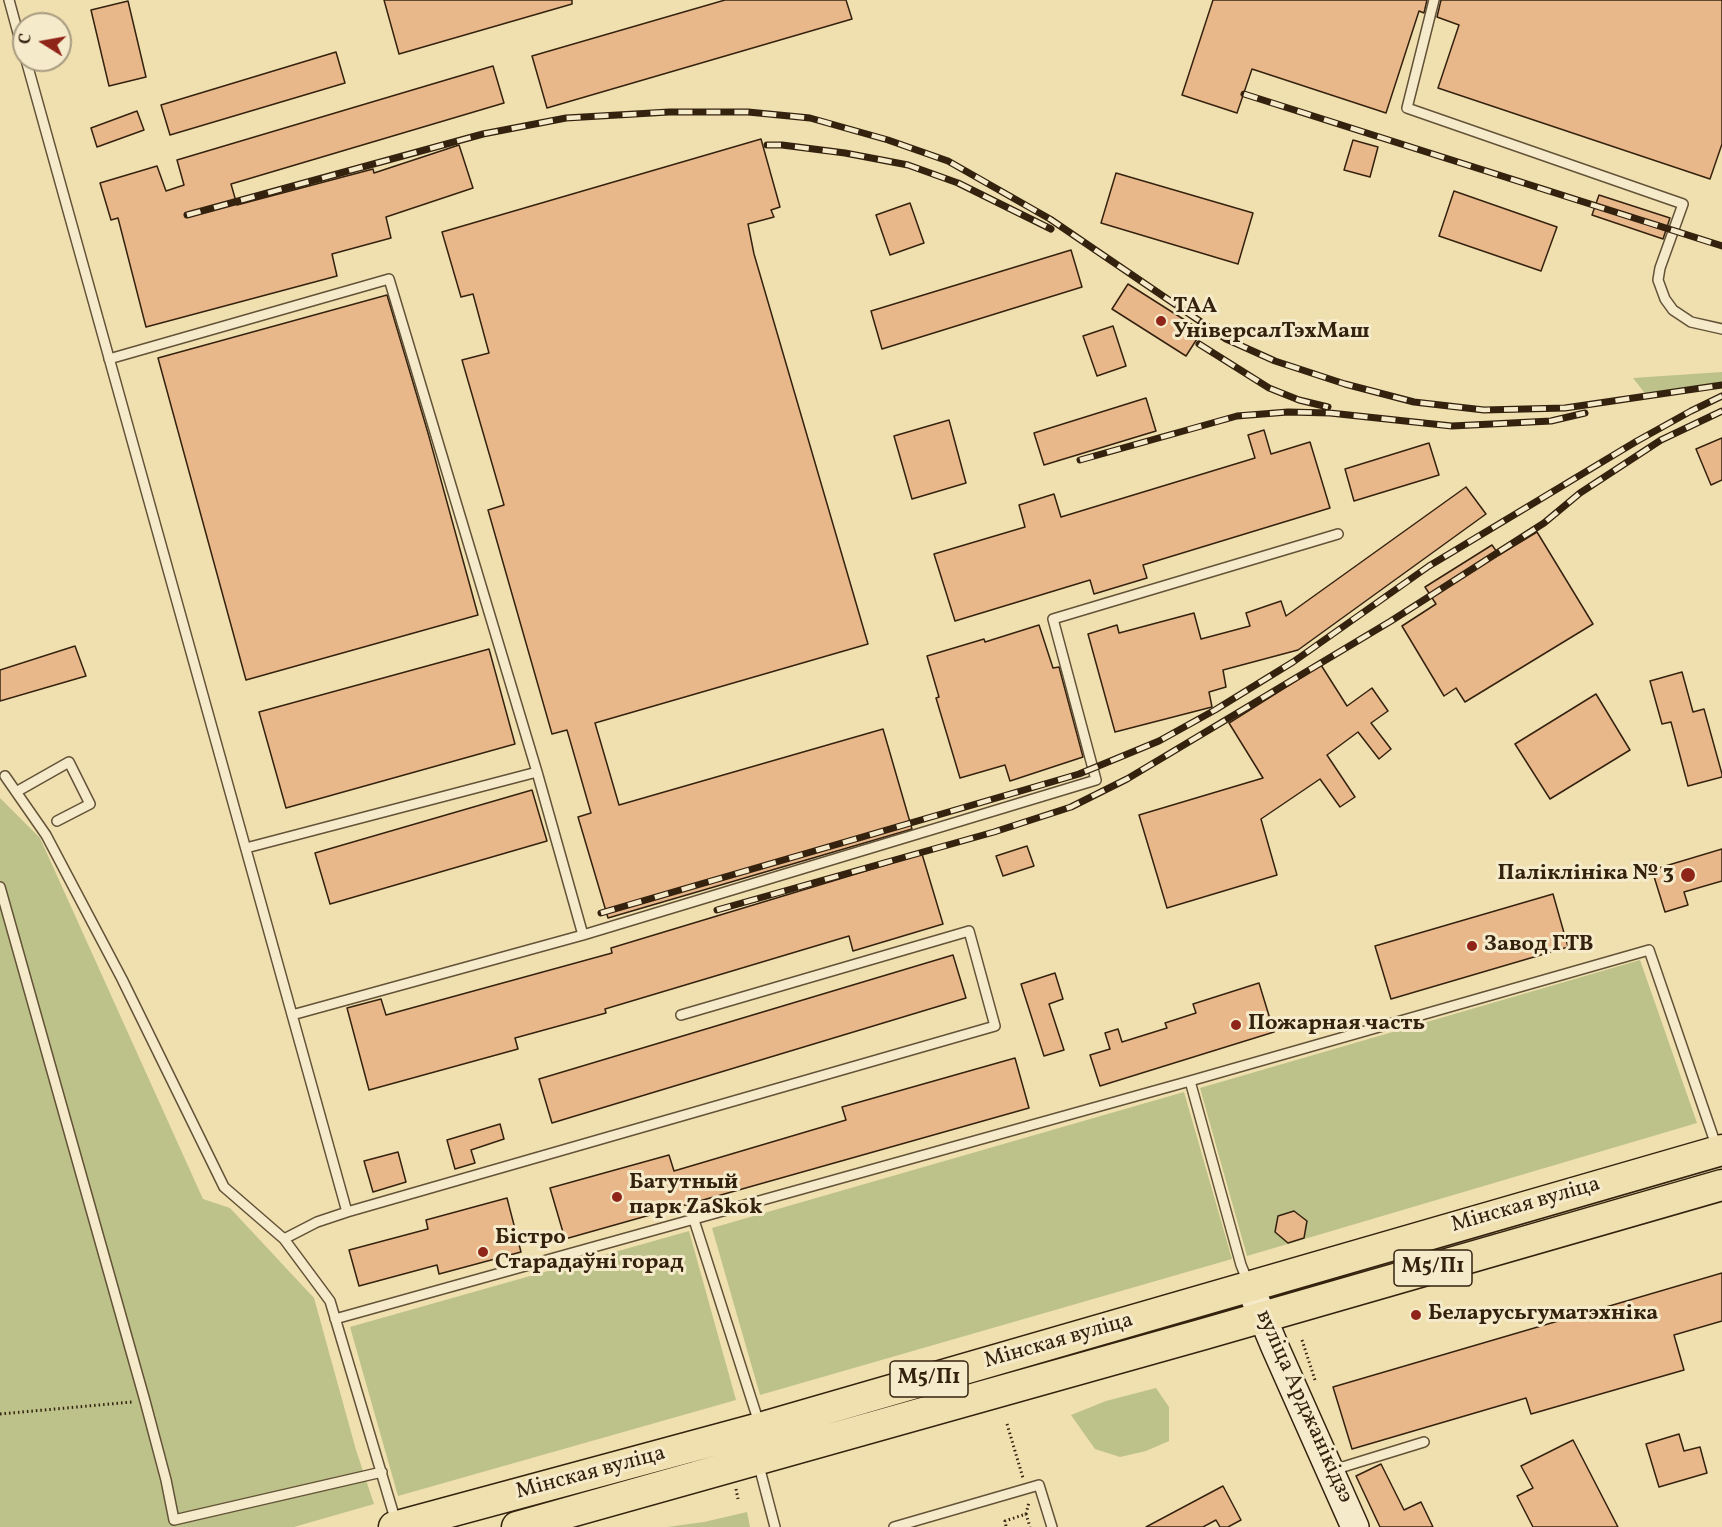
<!DOCTYPE html>
<html>
<head>
<meta charset="utf-8">
<style>
  body { margin:0 }
  #map { position:relative; width:1722px; height:1527px; overflow:hidden; background:#f0e0af; font-family:Vollkorn,serif }
  canvas { display:block }
  .north { position:absolute; left:12px; top:12px; width:60px; height:60px; box-sizing:border-box; background:#f5ebcb; border:2px solid #a89b80; border-radius:50%; rotate:281deg; font-size:16px; font-weight:700; line-height:24px; text-align:center; color:#34220f }
  .north::after { content:''; display:block; margin:auto; width:21px; height:27px; background:#8f2418; clip-path:polygon(50% 0,100% 100%,50% 72%,0 100%) }
</style>
</head>
<body>
<div id="map">
<canvas width="1722" height="1527"></canvas>
<div class="north">С</div>
</div>
<script>
const ctx = document.querySelector('canvas').getContext('2d');
ctx.lineJoin = 'round';
function fillPath(path, color) { ctx.fillStyle = color; ctx.fill(path, 'evenodd'); }
const shape = rows => new Path2D(rows.map(r => 'M' + r).join(''));
function stroke(path, color, width, dash) { ctx.strokeStyle = color; ctx.lineWidth = width; ctx.lineCap = dash ? 'butt' : 'round'; ctx.setLineDash(dash || []); ctx.stroke(path); }
function write(font, color, halo, rows, align = 'center') {
  ctx.font = font + ' Vollkorn,serif'; ctx.lineWidth = 6; ctx.setLineDash([]); ctx.textBaseline = 'middle'; ctx.strokeStyle = halo; ctx.fillStyle = color; for (const [text, x, y, turn = 0] of rows) {
    ctx.save(); ctx.translate(x, y); ctx.rotate((+turn || 0) * Math.PI / 180); ctx.textAlign = isNaN(turn) ? turn : align; if (halo) ctx.strokeText(text, 0, 0); ctx.fillText(text, 0, 0); ctx.restore();
  }
}
fillPath(shape([
  [1722,372,1722,386,1647,396,1633,378],
  [0,798,40,838,203,1199,230,1208,314,1298,356,1450,374,1504,294,1527,0,1527],
  [1640,960,1697,1123,1247,1256,1200,1088],
  [1184,1092,1232,1259,760,1395,712,1228],
  [689,1231,736,1400,398,1496,350,1327],
  [1156,1388,1169,1407,1169,1441,1146,1451,1120,1457,1095,1449,1071,1415,1106,1401],
  [747,1512,750,1527,667,1527,704,1522]
]), '#bcc289');
const building = shape([
  [384,0,572,0,572,4,399,54,384,0],
  [725,0,846,0,852,19,547,108,532,56,725,0],
  [1213,0,1427,0,1424,13,1419,11,1386,113,1252,69,1237,113,1182,95,1213,0],
  [1441,0,1722,0,1722,144,1710,179,1438,88,1459,25,1437,17,1441,0],
  [128,1,146,77,109,86,91,10,128,1],
  [336,52,345,83,170,135,161,105,336,52],
  [493,66,504,103,231,184,237,205,373,169,374,173,459,145,473,188,386,217,391,238,332,254,337,276,146,327,118,218,111,220,100,183,157,166,166,191,184,185,177,160,493,66],
  [137,111,144,130,97,147,91,128,137,111],
  [761,139,780,207,771,210,774,217,748,224,754,254,868,644,595,723,619,805,883,729,912,829,608,918,578,817,591,813,567,730,552,734,488,510,504,505,462,360,489,353,473,294,461,297,442,232,761,139],
  [1353,140,1378,147,1370,177,1344,170,1353,140],
  [1116,173,1253,213,1238,264,1101,223,1116,173],
  [1454,191,1557,227,1541,271,1439,236,1454,191],
  [1599,195,1670,218,1663,239,1592,215,1599,195],
  [910,203,924,243,890,255,876,215,910,203],
  [1071,250,1082,287,882,349,871,311,1071,250],
  [1128,284,1202,331,1186,356,1112,309,1128,284],
  [387,295,428,433,478,615,246,680,158,358,387,295],
  [1113,326,1126,366,1097,376,1083,336,1113,326],
  [1146,398,1156,431,1044,465,1034,433,1146,398],
  [949,420,966,483,912,499,894,436,949,420],
  [1264,430,1271,454,1310,442,1330,508,1143,565,1147,578,1094,594,1090,580,955,621,934,554,1025,527,1019,505,1054,494,1061,517,1255,458,1248,435,1264,430],
  [1722,438,1722,480,1711,485,1696,449,1722,438],
  [1429,443,1439,475,1354,501,1345,469,1429,443],
  [1466,487,1486,514,1298,650,1223,670,1226,687,1209,692,1212,707,1115,732,1088,634,1117,625,1119,633,1194,613,1201,639,1250,626,1246,613,1281,601,1286,616,1466,487],
  [1537,532,1593,624,1465,702,1456,688,1444,696,1402,626,1436,604,1425,587,1492,545,1499,555,1537,532],
  [1039,625,1053,668,1059,667,1083,757,1010,781,1005,765,960,778,936,698,939,697,927,656,984,639,985,642,1039,625],
  [75,646,86,676,0,701,0,670,75,646],
  [489,649,515,744,286,808,259,712,489,649],
  [1321,665,1347,706,1372,688,1388,711,1371,723,1391,749,1379,759,1358,732,1327,755,1355,797,1340,807,1320,779,1261,819,1277,875,1167,908,1139,815,1263,778,1229,723,1321,665],
  [1682,672,1693,712,1704,709,1722,774,1722,777,1688,786,1671,722,1662,724,1650,681,1682,672],
  [1596,694,1630,750,1550,799,1515,744,1596,694],
  [532,790,547,841,330,904,315,853,532,790],
  [1027,846,1034,866,1003,876,996,856,1027,846],
  [1722,849,1722,881,1684,892,1688,905,1665,912,1652,870,1722,849],
  [922,854,943,924,853,951,849,936,605,1009,606,1013,515,1038,518,1049,369,1090,347,1008,381,999,386,1015,612,953,611,948,922,854],
  [1553,894,1568,947,1391,999,1375,946,1553,894],
  [953,955,966,998,552,1123,539,1079,953,955],
  [1055,973,1063,999,1049,1004,1064,1050,1044,1056,1021,984,1055,973],
  [1259,983,1274,1032,1100,1086,1090,1055,1110,1049,1105,1033,1118,1029,1122,1042,1167,1028,1165,1023,1196,1013,1193,1004,1259,983],
  [1015,1058,1029,1108,565,1239,550,1188,669,1155,674,1171,846,1120,842,1107,1015,1058],
  [500,1124,504,1139,471,1150,475,1163,455,1169,447,1140,500,1124],
  [398,1152,406,1182,373,1192,364,1161,398,1152],
  [507,1198,521,1252,439,1274,437,1265,359,1286,349,1250,428,1229,426,1220,507,1198],
  [1294,1211,1307,1221,1304,1238,1288,1243,1275,1232,1278,1216,1294,1211],
  [1722,1273,1722,1321,1674,1335,1684,1370,1531,1414,1526,1398,1352,1449,1333,1387,1722,1273],
  [1679,1434,1684,1451,1700,1447,1707,1473,1659,1487,1646,1444,1679,1434],
  [1573,1440,1618,1527,1533,1527,1517,1496,1533,1488,1521,1466,1573,1440],
  [1381,1464,1404,1510,1421,1502,1433,1527,1380,1527,1356,1476,1381,1464],
  [1223,1486,1241,1520,1228,1527,1220,1527,1216,1520,1203,1527,1146,1527,1223,1486]
]);
fillPath(building, '#e9b88a');
stroke(building, '#34220f', 1.5);
const service = shape([
  [9,0,24,55],
  [1434,0,1407,108,1683,204,1660,268,1658,280,1665,299,1673,310,1691,322,1722,329],
  [26,60,347,1212],
  [109,359,389,279,537,772,246,848],
  [5,776,46,835,122,979,224,1187,284,1239,330,1301,396,1522],
  [16,792,69,762,90,804,57,821],
  [0,887,145,1401,166,1480,174,1520,382,1472],
  [583,935,1096,780,1053,619,1338,534],
  [292,1015,583,935,537,772],
  [1190,1081,1649,950,1717,1148],
  [694,1220,759,1423],
  [284,1239,317,1222,347,1212,995,1026,969,931,681,1015],
  [335,1319,1190,1081,1241,1265,1248,1282],
  [758,1462,775,1527],
  [1333,1470,1424,1442],
  [894,1527,1039,1485,1052,1527]
]);
const secondary = shape([
  [1250,1287,1275,1347,1355,1527]
]);
const primary = shape([
  [394,1527,760,1428,1722,1150],
  [517,1527,1204,1334,1722,1185]
]);
stroke(service, '#635237', 12);
stroke(secondary, '#34220f', 30);
stroke(primary, '#34220f', 33);
stroke(shape([
  [1302,1340,1315,1380],
  [0,1414,132,1402],
  [1007,1424,1023,1478],
  [736,1489,738,1499],
  [1026,1514,1029,1502],
  [1006,1526,1005,1521,1026,1514,1030,1527]
]), '#34220f', 3, [1.5, 3]);
stroke(service, '#f5ebcb', 9);
stroke(secondary, '#f5ebcb', 27);
stroke(primary, '#f0e0af', 30);
const rail = shape([
  [1244,94,1722,246],
  [767,145,782,145,845,153,908,165,958,183,1051,229],
  [187,215,483,134,566,118,669,112,748,112,810,118,888,140,948,161,1050,219,1226,339,1275,361,1345,384,1414,402,1484,410,1565,408,1722,385],
  [1199,344,1269,388,1299,400,1328,407],
  [1080,460,1237,416,1288,412,1330,413,1452,426,1551,421,1585,413],
  [717,910,994,832,1071,807,1127,779,1391,621,1544,523,1580,493,1661,440,1722,411],
  [601,913,1079,774,1159,741,1215,710,1293,662,1429,566,1637,441,1691,411,1722,396]
]);
stroke(rail, '#34220f', 7);
stroke(rail, '#f5ebcb', 4.5, [14]);
for (const [x, y, r, color] of [
  [1161,321,6,"#8f2418"],
  [1688,875,8,"#8f2418"],
  [1472,946,6,"#8f2418"],
  [1236,1025,6,"#8f2418"],
  [617,1197,6,"#8f2418"],
  [483,1252,6,"#8f2418"],
  [1416,1315,6,"#8f2418"]
]) { const dot = new Path2D(); dot.arc(x, y, r, 0, 2 * Math.PI); ctx.fillStyle = color; ctx.fill(dot); stroke(dot, '#f5ebcb', 2); }
for (const [x, y, w] of [
  [1433,1268,78],
  [929,1379,78]
]) { const box = new Path2D(); box.roundRect(x - w / 2, y - 18, w, 36, 4.5); ctx.fillStyle = '#f5ebcb'; ctx.fill(box); stroke(box, '#34220f', 1.5); }
write('bold 21px', '#34220f', null, [
  ["М5/П1",1433,1268],
  ["М5/П1",929,1379]
]);
write('bold 22px', '#34220f', '#f5ebcb', [
  ["ТАА",1173,308],
  ["УніверсалТэхМаш",1173,333],
  ["Паліклініка № 3",1674,875,"right"],
  ["Завод ГТВ",1484,946],
  ["Пожарная часть",1248,1025],
  ["Батутный",629,1184],
  ["парк ZaSkok",629,1209],
  ["Бістро",495,1239],
  ["Старадаўні горад",495,1264],
  ["Беларусьгуматэхніка",1428,1315]
], 'left');
write('22px', '#34220f', '#f5ebcb', [
  ["Мінская вуліца",1526,1206,-16],
  ["Мінская вуліца",1059,1342,-16],
  ["вуліца Арджанікідзэ",1303,1407,66],
  ["Мінская вуліца",591,1474,-15]
]);
</script>
</body>
</html>
